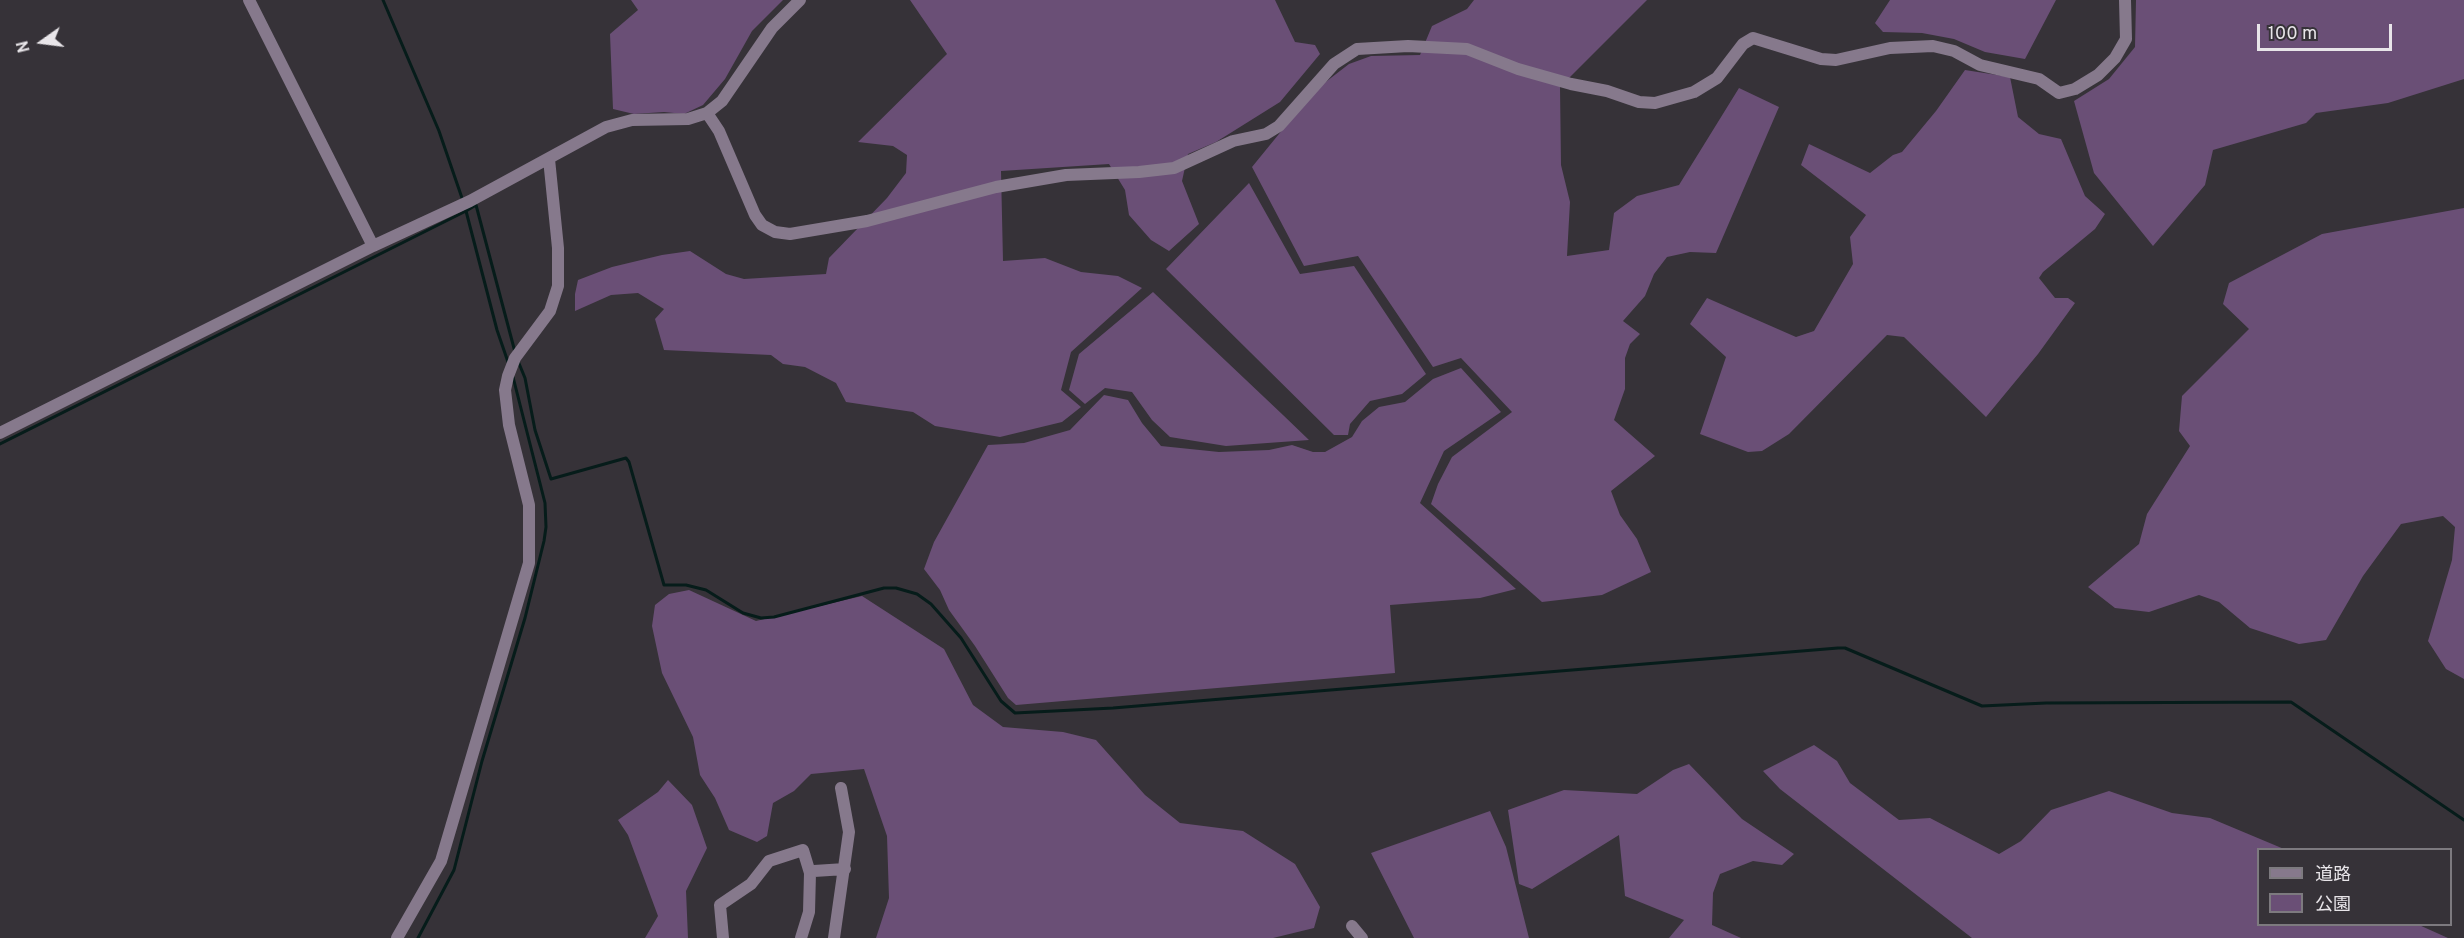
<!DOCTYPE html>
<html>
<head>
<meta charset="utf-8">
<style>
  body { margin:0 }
  #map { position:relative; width:2464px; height:938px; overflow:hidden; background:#363238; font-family:Overpass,"Noto Sans JP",sans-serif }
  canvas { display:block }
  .legend { position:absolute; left:2257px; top:848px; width:195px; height:78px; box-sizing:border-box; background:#363238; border:2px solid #7d7a7f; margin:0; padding:8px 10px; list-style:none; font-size:18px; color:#e8e5e9 }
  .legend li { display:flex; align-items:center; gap:12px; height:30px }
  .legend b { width:30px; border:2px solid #7d7a7f }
  .north { position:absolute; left:12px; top:12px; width:60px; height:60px; -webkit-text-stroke:4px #363238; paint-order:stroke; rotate:256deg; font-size:16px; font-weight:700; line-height:24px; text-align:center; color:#e8e5e9 }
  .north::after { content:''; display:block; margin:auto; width:21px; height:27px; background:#e8e5e9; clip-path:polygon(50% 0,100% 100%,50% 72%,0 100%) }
  .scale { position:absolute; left:2257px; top:24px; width:135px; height:27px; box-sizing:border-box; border:3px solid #e8e5e9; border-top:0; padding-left:8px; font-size:18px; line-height:21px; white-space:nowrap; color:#e8e5e9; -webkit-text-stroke:4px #363238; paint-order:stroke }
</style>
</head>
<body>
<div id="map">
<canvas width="2464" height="938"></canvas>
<ul class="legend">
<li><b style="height:8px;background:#86798c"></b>道路</li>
<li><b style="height:16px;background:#6a4f76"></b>公園</li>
</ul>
<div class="north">N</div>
<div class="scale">100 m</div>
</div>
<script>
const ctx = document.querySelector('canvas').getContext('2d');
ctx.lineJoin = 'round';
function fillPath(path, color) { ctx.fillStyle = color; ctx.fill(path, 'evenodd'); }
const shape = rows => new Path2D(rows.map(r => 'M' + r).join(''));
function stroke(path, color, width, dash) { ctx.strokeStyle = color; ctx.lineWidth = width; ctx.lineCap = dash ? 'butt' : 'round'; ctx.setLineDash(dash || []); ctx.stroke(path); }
fillPath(shape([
  [631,0,783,0,752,31,725,79,703,105,684,114,664,112,634,114,613,109,610,34,638,10],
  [910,0,1275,0,1295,42,1315,45,1320,54,1280,102,1216,142,1188,154,1182,181,1199,224,1169,251,1151,240,1129,215,1125,190,1109,164,1001,171,1003,261,1045,258,1081,272,1118,276,1142,288,1071,352,1061,390,1081,407,1062,422,1000,437,935,426,913,412,846,402,836,383,805,367,783,364,771,355,664,350,655,319,664,309,638,293,611,295,575,311,575,294,578,280,612,267,662,255,690,251,726,274,744,279,826,274,829,258,887,198,906,173,907,155,893,146,858,142,947,54],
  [1474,0,1647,0,1560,87,1561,165,1570,202,1567,256,1609,250,1614,213,1637,196,1679,185,1739,88,1779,107,1716,253,1690,252,1667,257,1654,274,1645,296,1623,321,1640,334,1630,344,1625,358,1625,389,1614,420,1655,456,1611,491,1620,515,1637,539,1651,572,1602,595,1542,602,1431,504,1438,484,1452,457,1512,412,1461,358,1433,367,1358,256,1304,266,1252,167,1314,91,1349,64,1371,56,1420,55,1432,26,1467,9],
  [1890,0,2056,0,2025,59,1985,52,1954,39,1922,33,1883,32,1875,23],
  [2136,0,2464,0,2464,79,2388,103,2316,113,2306,123,2213,150,2205,185,2153,246,2094,173,2074,101,2109,79,2135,47],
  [1965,70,2010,77,2018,117,2039,134,2061,139,2085,196,2105,214,2095,229,2043,272,2039,278,2055,298,2068,298,2075,303,2038,354,1986,417,1904,337,1887,335,1789,434,1762,451,1748,452,1700,434,1726,357,1690,324,1707,298,1796,337,1814,331,1853,264,1850,237,1866,215,1801,165,1809,144,1870,173,1893,155,1902,152,1936,111],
  [1249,183,1300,274,1354,266,1426,374,1402,394,1370,401,1350,424,1348,435,1334,435,1166,269],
  [2464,208,2464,679,2446,669,2428,641,2452,560,2455,527,2443,516,2401,524,2363,576,2326,640,2299,644,2250,628,2219,602,2199,595,2149,612,2115,608,2088,587,2139,544,2147,514,2190,446,2179,431,2182,396,2249,329,2223,304,2229,283,2322,234],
  [1153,292,1283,415,1309,440,1226,446,1170,437,1152,420,1132,392,1105,388,1085,404,1069,390,1079,354],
  [1461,368,1501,412,1444,451,1420,503,1516,589,1480,598,1390,605,1395,673,1016,705,1008,698,975,646,949,610,940,590,924,569,934,542,988,445,1024,443,1070,430,1104,395,1128,400,1142,423,1161,446,1219,452,1269,450,1292,445,1313,452,1325,452,1352,437,1362,421,1379,407,1405,402,1433,379],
  [689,590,756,621,862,596,944,649,973,705,1003,727,1063,732,1096,740,1145,795,1180,823,1243,831,1295,864,1320,907,1314,928,1273,938,876,938,889,898,887,836,864,769,811,774,794,791,773,803,767,836,757,842,729,830,715,798,700,775,693,737,662,673,652,626,655,605,669,594],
  [1814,745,1837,761,1850,783,1899,820,1930,818,1999,854,2021,841,2051,810,2109,791,2172,813,2210,818,2284,849,2258,850,2258,924,2419,925,2448,938,1972,938,1780,789,1763,771],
  [1689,764,1742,819,1794,854,1782,865,1753,861,1720,874,1713,893,1712,925,1741,938,1669,938,1684,920,1625,896,1619,835,1532,889,1519,884,1508,810,1564,790,1637,794,1673,770],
  [668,780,692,805,707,848,686,891,688,938,645,938,658,916,628,835,618,820,658,792],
  [1490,811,1506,847,1529,938,1414,938,1371,853]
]), '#6a4f76');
stroke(shape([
  [383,0,439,131,463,201],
  [465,208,466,211,476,205,515,352],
  [518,361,525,378,535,430,551,479,626,458,629,462,664,585,686,585,706,590,743,613,761,618,774,617,884,588,896,588,917,594,931,604,961,638,1001,701,1015,713,1113,708,1838,648,1845,648,1982,706,2046,703,2291,702,2464,820],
  [0,444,466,211,497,330,508,362],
  [418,938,454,870,482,761,525,618,544,541,546,527,545,503,513,377]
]), '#061c1a', 3);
stroke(shape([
  [249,0,373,246],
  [707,113,719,131,755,215,762,225,775,232,790,234,867,221,996,187,1066,175,1139,172,1174,168,1233,141,1266,134,1279,126,1334,64,1357,49,1408,46,1467,49,1518,69,1571,84,1607,91,1639,102,1655,103,1694,92,1717,78,1743,44,1753,38,1821,59,1836,60,1890,48,1933,46,1954,51,1980,65,2039,79,2059,93,2075,89,2098,75,2115,58,2126,39,2125,0],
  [0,433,373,246,470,201,606,127,632,120,688,119,707,113,722,101,772,28,800,0],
  [1352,926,1362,938],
  [397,938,441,861,529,563,529,505,509,425,505,390,508,376,515,358,550,311,558,286,558,248,549,159],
  [723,938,720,905,751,884,769,861,803,850,810,873],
  [801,938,809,912,810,873,814,871,845,869],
  [834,938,849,832,841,788]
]), '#86798c', 12);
</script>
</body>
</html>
